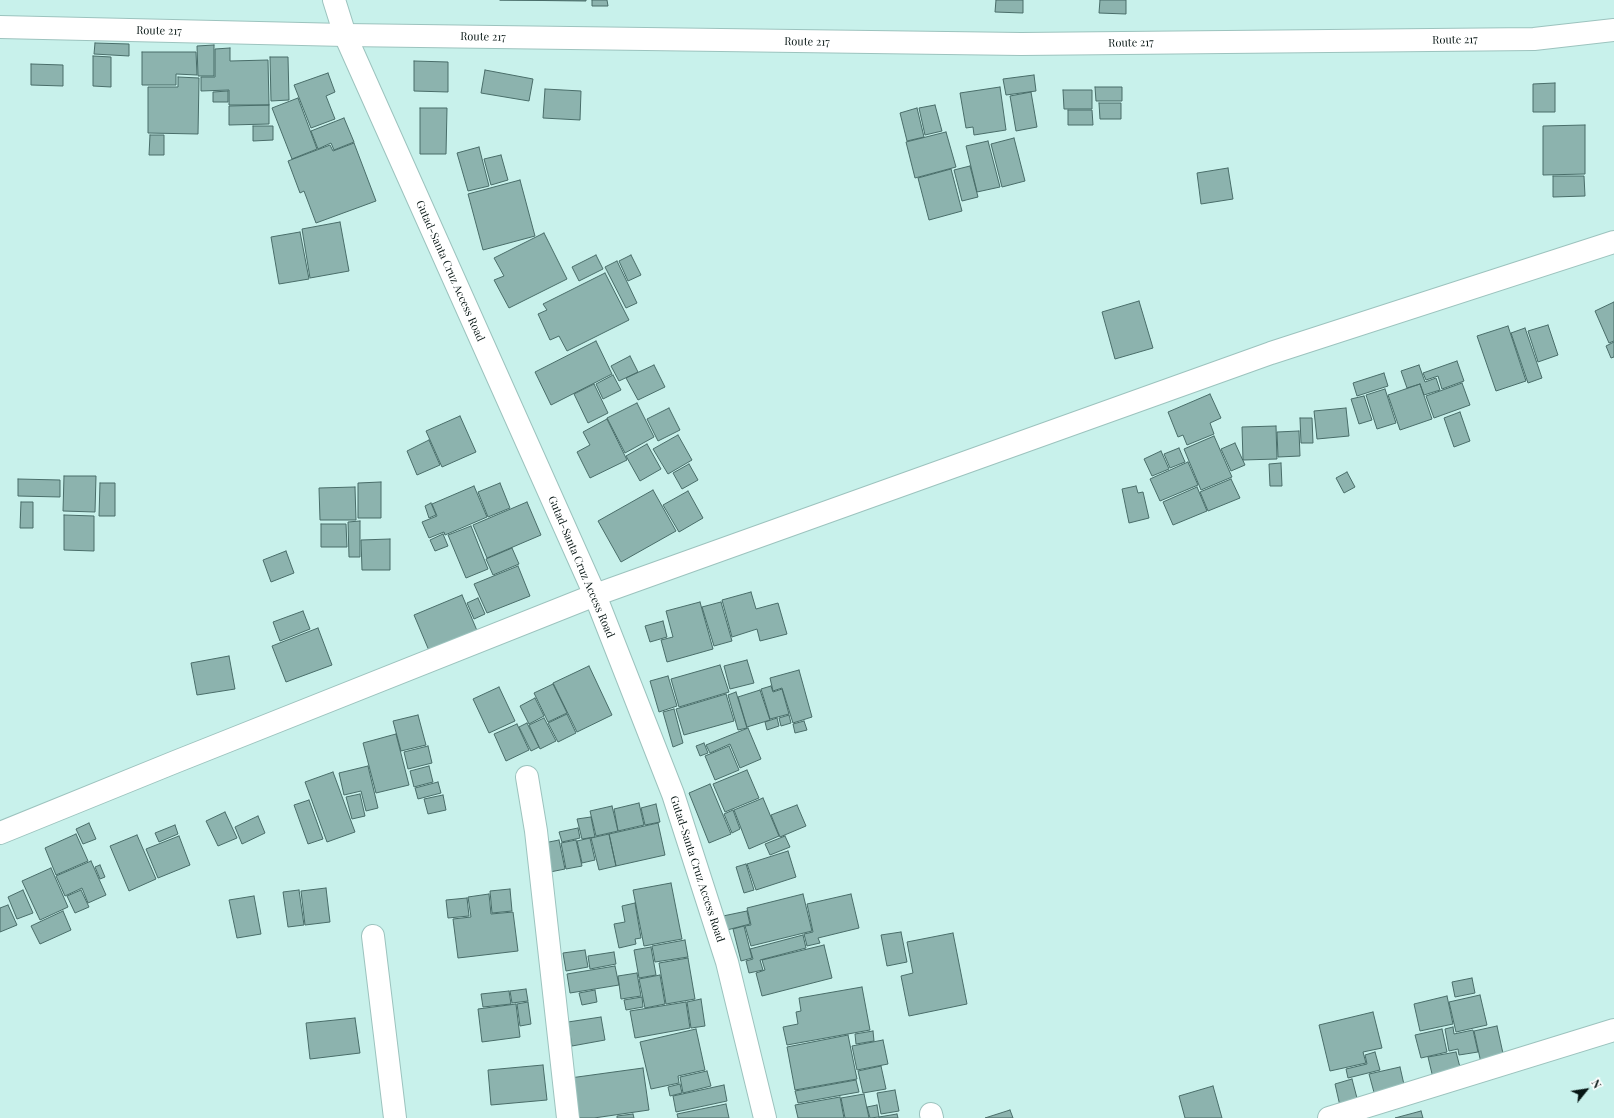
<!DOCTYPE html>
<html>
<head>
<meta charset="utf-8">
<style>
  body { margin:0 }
  #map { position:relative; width:1614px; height:1118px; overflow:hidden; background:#c8f1eb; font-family:"Playfair Display",serif }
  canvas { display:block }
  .north { position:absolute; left:1566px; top:1070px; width:40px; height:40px; -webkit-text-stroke:3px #fff; paint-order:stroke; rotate:60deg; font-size:11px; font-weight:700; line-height:16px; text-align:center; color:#071614 }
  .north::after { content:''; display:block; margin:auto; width:14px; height:18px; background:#071614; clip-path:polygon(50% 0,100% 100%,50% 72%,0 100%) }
</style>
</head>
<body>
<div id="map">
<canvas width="1614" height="1118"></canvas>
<div class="north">N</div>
</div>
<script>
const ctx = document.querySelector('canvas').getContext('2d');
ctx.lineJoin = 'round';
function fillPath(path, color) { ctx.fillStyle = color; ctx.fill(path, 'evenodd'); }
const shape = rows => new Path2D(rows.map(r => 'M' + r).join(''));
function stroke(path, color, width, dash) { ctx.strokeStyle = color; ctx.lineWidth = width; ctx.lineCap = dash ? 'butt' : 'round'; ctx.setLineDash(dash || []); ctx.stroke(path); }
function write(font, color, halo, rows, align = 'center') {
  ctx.font = font + ' "Playfair Display",serif'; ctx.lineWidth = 4; ctx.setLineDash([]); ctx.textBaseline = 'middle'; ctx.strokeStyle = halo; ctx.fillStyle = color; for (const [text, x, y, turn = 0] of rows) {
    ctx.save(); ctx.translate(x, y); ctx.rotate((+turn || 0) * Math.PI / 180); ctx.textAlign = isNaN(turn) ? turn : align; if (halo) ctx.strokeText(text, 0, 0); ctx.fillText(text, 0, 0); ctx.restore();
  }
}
const building = shape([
  [500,0,586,0,586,1,500,0],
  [592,0,607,0,608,6,592,6,592,0],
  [996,0,1023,0,1023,13,995,12,996,0],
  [1100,0,1126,0,1126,14,1099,13,1100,0],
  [95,43,129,44,129,56,94,54,95,43],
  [214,45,214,76,198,76,197,46,214,45],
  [230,48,230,61,268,60,269,105,229,105,229,90,201,91,201,77,215,77,215,49,230,48],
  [142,52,196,52,197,75,176,74,176,85,142,85,142,52],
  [93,56,111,57,111,87,93,86,93,56],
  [270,57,288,57,289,100,271,101,270,57],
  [414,61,448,62,448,92,414,91,414,61],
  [31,64,63,65,63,86,31,85,31,64],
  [485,70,533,79,529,101,481,93,485,70],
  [328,73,335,92,326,96,335,119,311,128,294,85,328,73],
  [1034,75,1036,91,1006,95,1003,79,1034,75],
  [178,77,199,78,198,134,148,133,148,87,178,87,178,77],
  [1555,83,1555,112,1533,112,1533,84,1555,83],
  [1000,87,1006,130,974,135,973,127,966,128,960,93,1000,87],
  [1095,87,1122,87,1122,101,1096,101,1095,87],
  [545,89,581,91,580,120,543,118,545,89],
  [1063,90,1092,90,1092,109,1064,109,1063,90],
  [228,91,228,102,213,102,213,92,228,91],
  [1031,92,1037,127,1016,131,1010,96,1031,92],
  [298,98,317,149,292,159,272,108,298,98],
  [1099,103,1121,103,1121,119,1100,119,1099,103],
  [269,105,269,124,229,125,229,106,269,105],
  [935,105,942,131,925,135,919,108,935,105],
  [420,108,447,108,446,154,420,154,420,108],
  [917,108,924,137,907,141,900,113,917,108],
  [1068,110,1092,110,1093,125,1068,125,1068,110],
  [344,118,354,142,334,150,331,143,318,149,311,131,344,118],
  [1585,125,1585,174,1543,175,1543,126,1585,125],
  [253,126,273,126,273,140,253,141,253,126],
  [946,132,956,167,915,178,906,142,946,132],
  [150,135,164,135,164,155,149,155,150,135],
  [1014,138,1025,181,1002,187,991,144,1014,138],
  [988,141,1000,187,977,192,966,146,988,141],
  [354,143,376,201,316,223,304,191,300,193,288,161,330,145,333,151,354,143],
  [479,147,489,186,468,191,457,153,479,147],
  [501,155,508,180,491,185,484,159,501,155],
  [970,166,978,197,962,201,954,170,970,166],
  [1228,168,1233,199,1201,204,1197,173,1228,168],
  [951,169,962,211,929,220,918,178,951,169],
  [1553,176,1584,176,1585,196,1553,197,1553,176],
  [520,180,535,236,483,250,468,194,520,180],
  [340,222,349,271,310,278,302,229,340,222],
  [300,232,309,279,279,284,271,237,300,232],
  [544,233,567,279,509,308,494,280,504,276,494,258,544,233],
  [596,255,603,269,579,281,572,267,596,255],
  [631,255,641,275,628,281,619,261,631,255],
  [617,261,637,303,626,308,605,267,617,261],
  [605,273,629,320,567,351,559,336,550,340,538,314,547,310,543,304,605,273],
  [1139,301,1153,348,1115,359,1102,312,1139,301],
  [1614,302,1614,341,1609,343,1595,311,1614,302],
  [1548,325,1558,355,1538,362,1528,331,1548,325],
  [1508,326,1526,381,1496,391,1477,336,1508,326],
  [1525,328,1542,378,1528,383,1511,333,1525,328],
  [596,341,612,374,551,405,535,372,596,341],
  [1614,342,1614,357,1611,358,1606,346,1614,342],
  [630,356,638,372,619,381,611,366,630,356],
  [1457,361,1464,381,1442,389,1438,376,1426,380,1423,373,1457,361],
  [654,365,665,387,638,400,626,378,654,365],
  [1419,365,1425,382,1436,378,1440,390,1424,395,1420,384,1407,388,1401,371,1419,365],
  [1384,373,1388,386,1357,396,1353,383,1384,373],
  [613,375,621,390,603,399,596,384,613,375],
  [1462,383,1470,405,1434,418,1426,396,1462,383],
  [594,384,608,413,588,423,574,394,594,384],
  [1420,384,1432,419,1400,430,1388,395,1420,384],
  [1385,389,1396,423,1377,429,1366,395,1385,389],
  [1210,394,1221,418,1210,423,1214,434,1187,445,1183,435,1178,437,1168,412,1210,394],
  [1364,396,1372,420,1359,424,1351,399,1364,396],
  [637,403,654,437,625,453,607,418,637,403],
  [669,408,680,430,658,441,647,419,669,408],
  [1346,408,1349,436,1317,439,1314,411,1346,408],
  [1460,412,1470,441,1454,447,1444,418,1460,412],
  [460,416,476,452,442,467,426,431,460,416],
  [1300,418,1312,418,1313,443,1301,443,1300,418],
  [607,419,627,460,590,478,577,452,590,445,583,432,607,419],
  [1276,426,1277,459,1243,460,1242,427,1276,426],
  [1299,431,1300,456,1278,457,1277,432,1299,431],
  [678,435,692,460,668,474,653,449,678,435],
  [1214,436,1232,477,1201,490,1184,449,1214,436],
  [429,440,440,465,417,475,407,451,429,440],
  [1235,443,1245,465,1231,471,1221,449,1235,443],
  [647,444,661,469,640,481,626,456,647,444],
  [1179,448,1185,462,1170,468,1164,454,1179,448],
  [1161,451,1169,469,1152,476,1144,459,1161,451],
  [1188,462,1198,485,1160,501,1150,479,1188,462],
  [1281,463,1282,486,1270,486,1269,464,1281,463],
  [689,464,698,480,682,489,673,473,689,464],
  [1347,472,1355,487,1344,493,1336,478,1347,472],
  [64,476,96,476,95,512,63,511,64,476],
  [18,479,60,480,60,497,18,496,18,479],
  [1231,479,1240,498,1208,511,1200,492,1231,479],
  [381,482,381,518,358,518,358,483,381,482],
  [100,483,115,483,115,516,99,516,100,483],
  [500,483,510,508,488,517,478,492,500,483],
  [474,486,487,517,445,535,444,532,429,538,422,522,437,516,432,504,474,486],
  [1136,486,1138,493,1143,492,1149,518,1129,523,1122,489,1136,486],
  [355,487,356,520,320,520,319,488,355,487],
  [1197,487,1207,511,1173,525,1163,502,1197,487],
  [653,490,676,531,621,562,598,521,653,490],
  [688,491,703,518,679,532,663,505,688,491],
  [21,502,33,502,33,528,20,528,21,502],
  [527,502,541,535,487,558,473,525,527,502],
  [431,503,436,515,429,518,425,506,431,503],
  [64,515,94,516,94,551,64,550,64,515],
  [360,521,360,557,349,557,348,522,360,521],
  [321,524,346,524,347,547,321,547,321,524],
  [471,526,488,569,466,578,448,535,471,526],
  [443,534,448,546,435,551,430,540,443,534],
  [390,539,390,570,362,570,361,540,390,539],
  [512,548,519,564,493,575,486,559,512,548],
  [286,551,294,573,271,582,263,560,286,551],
  [518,566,530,596,487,613,474,584,518,566],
  [751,592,756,609,778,603,787,634,760,641,757,629,732,637,722,600,751,592],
  [462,595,478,633,430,653,414,615,462,595],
  [478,598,485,614,474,619,467,603,478,598],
  [700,602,713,649,667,662,661,640,673,637,666,611,700,602],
  [721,602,732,641,714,646,702,607,721,602],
  [303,611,310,629,280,641,273,622,303,611],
  [663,621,667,637,650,642,645,626,663,621],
  [318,628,332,665,286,682,272,646,318,628],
  [229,656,235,689,197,695,191,663,229,656],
  [747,660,754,683,730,689,724,666,747,660],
  [720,665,729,692,679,707,671,679,720,665],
  [589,666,612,715,577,732,553,683,589,666],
  [799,670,812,717,793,723,782,688,773,691,770,678,799,670],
  [668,676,677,706,659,712,650,681,668,676],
  [553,684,567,713,548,722,534,693,553,684],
  [771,686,773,692,782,689,789,714,770,719,761,689,771,686],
  [499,687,515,721,489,733,473,699,499,687],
  [760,690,770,720,747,727,738,697,760,690],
  [736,692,747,728,738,730,728,695,736,692],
  [726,694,734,721,684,735,676,709,726,694],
  [535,698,544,716,529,724,520,706,535,698],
  [674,709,683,743,673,747,663,712,674,709],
  [567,714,576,733,558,742,548,723,567,714],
  [418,715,426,745,401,751,393,721,418,715],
  [789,715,791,723,781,726,779,718,789,715],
  [544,718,556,741,540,749,529,725,544,718],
  [777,718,779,726,767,730,765,722,777,718],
  [804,721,807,730,795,733,793,724,804,721],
  [527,723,539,747,531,751,519,727,527,723],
  [517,724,529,750,506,761,494,734,517,724],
  [748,728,761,759,740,768,730,744,710,753,706,745,748,728],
  [396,734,409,785,376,793,363,743,396,734],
  [704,743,708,753,700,756,696,746,704,743],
  [428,746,432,763,408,769,404,752,428,746],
  [729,746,739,770,715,780,705,756,729,746],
  [368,766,378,808,366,811,361,791,344,795,339,773,368,766],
  [429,766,433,782,414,787,410,771,429,766],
  [747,770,759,798,725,812,713,784,747,770],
  [333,772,355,832,327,842,305,782,333,772],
  [438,782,441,793,418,799,415,788,438,782],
  [710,784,731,834,709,843,689,793,710,784],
  [360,794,365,816,352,819,346,797,360,794],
  [443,795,446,810,428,814,424,799,443,795],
  [763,798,779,836,749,849,734,810,763,798],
  [309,800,323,839,308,844,294,805,309,800],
  [639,803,644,825,618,831,614,809,639,803],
  [656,804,660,822,645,825,641,808,656,804],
  [797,805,806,826,780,837,771,815,797,805],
  [612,806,618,831,596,836,590,811,612,806],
  [733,810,740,829,732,833,724,814,733,810],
  [225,812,237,838,218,846,206,821,225,812],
  [258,816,265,833,242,844,235,827,258,816],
  [591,817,595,837,582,839,577,819,591,817],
  [89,823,96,839,83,844,76,829,89,823],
  [658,823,665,855,616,866,609,834,658,823],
  [175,825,178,834,159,842,155,833,175,825],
  [578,828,580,838,562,842,559,832,578,828],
  [76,834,88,861,56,875,45,848,76,834],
  [609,834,616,866,599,870,591,838,609,834],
  [137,835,156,879,129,891,110,846,137,835],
  [179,836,190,865,158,878,146,849,179,836],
  [785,836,790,847,770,855,765,844,785,836],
  [590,838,595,860,582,863,577,841,590,838],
  [559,840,565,869,550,872,544,843,559,840],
  [576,840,582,866,566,869,561,843,576,840],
  [788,851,796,877,756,890,747,864,788,851],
  [91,861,106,895,88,903,82,888,65,896,56,876,91,861],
  [746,864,754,890,744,893,736,867,746,864],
  [100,865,105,877,100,879,95,867,100,865],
  [51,868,68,907,40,920,22,881,51,868],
  [671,883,682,939,644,946,633,890,671,883],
  [326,888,330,922,305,925,301,891,326,888],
  [510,889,512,911,492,913,490,891,510,889],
  [23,890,33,913,17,919,8,897,23,890],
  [81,890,89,907,75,913,67,896,81,890],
  [299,890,304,925,288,927,283,892,299,890],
  [489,894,491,914,513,912,518,951,458,958,453,919,471,917,468,897,489,894],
  [803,894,812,931,751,946,745,926,751,925,747,908,803,894],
  [851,894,859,928,818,938,820,943,807,946,804,934,813,932,807,904,851,894],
  [254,896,261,934,237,938,229,900,254,896],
  [467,898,469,916,448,918,446,900,467,898],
  [635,903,641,938,635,939,636,944,619,948,614,924,625,922,622,906,635,903],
  [8,905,17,925,0,932,0,908,8,905],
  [63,911,71,930,40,944,31,926,63,911],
  [747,911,750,924,727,930,723,916,747,911],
  [744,926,752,958,741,961,733,929,744,926],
  [901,932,907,962,887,966,881,935,901,932],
  [953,933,967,1004,909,1016,901,976,913,973,907,942,953,933],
  [803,935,806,948,760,960,763,970,749,973,746,961,753,959,750,949,803,935],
  [685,940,688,957,655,962,652,946,685,940],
  [824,945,832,978,762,996,756,973,765,970,762,960,824,945],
  [651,947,656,975,639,978,634,950,651,947],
  [585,950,588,967,566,971,563,953,585,950],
  [614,952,616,964,590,969,588,956,614,952],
  [688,958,695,999,666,1004,659,963,688,958],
  [615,966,619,985,570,993,567,974,615,966],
  [637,973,641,996,621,999,618,976,637,973],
  [660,975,665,1004,645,1008,639,979,660,975],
  [1472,978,1475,993,1455,997,1452,982,1472,978],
  [862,987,870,1030,787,1045,783,1027,798,1024,796,1012,801,1011,799,998,862,987],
  [526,989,528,1001,512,1003,510,991,526,989],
  [595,990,597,1002,582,1005,579,993,595,990],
  [509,991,511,1004,483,1007,481,994,509,991],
  [1480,995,1487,1025,1456,1032,1449,1002,1480,995],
  [1447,996,1453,1024,1420,1031,1414,1004,1447,996],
  [642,997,643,1007,626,1010,624,1000,642,997],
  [701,999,705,1026,691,1028,687,1002,701,999],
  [528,1002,531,1024,520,1026,517,1004,528,1002],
  [686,1002,690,1028,635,1038,630,1011,686,1002],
  [516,1004,520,1037,482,1042,478,1009,516,1004],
  [1373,1012,1382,1048,1363,1052,1366,1063,1330,1071,1319,1025,1373,1012],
  [601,1017,605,1040,572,1046,568,1022,601,1017],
  [355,1018,360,1053,310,1059,306,1023,355,1018],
  [1497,1026,1504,1058,1481,1063,1474,1031,1497,1026],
  [1453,1027,1454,1034,1473,1030,1478,1052,1459,1055,1458,1049,1449,1051,1445,1029,1453,1027],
  [696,1029,705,1070,678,1076,679,1083,651,1089,640,1042,696,1029],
  [1442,1029,1447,1052,1421,1058,1415,1035,1442,1029],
  [873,1031,874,1041,856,1044,855,1034,873,1031],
  [848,1035,857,1079,795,1090,787,1047,848,1035],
  [883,1040,888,1064,857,1070,852,1046,883,1040],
  [1375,1052,1380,1070,1348,1078,1346,1069,1367,1064,1365,1055,1375,1052],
  [1456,1052,1461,1071,1433,1078,1428,1057,1456,1052],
  [543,1065,547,1100,491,1105,488,1070,543,1065],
  [881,1066,886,1089,863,1093,858,1071,881,1066],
  [1400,1067,1405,1089,1375,1096,1369,1074,1400,1067],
  [643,1068,649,1110,594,1118,575,1118,570,1078,643,1068],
  [707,1071,711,1086,683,1093,680,1077,707,1071],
  [1352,1079,1358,1102,1340,1106,1335,1084,1352,1079],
  [856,1080,859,1092,798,1103,795,1091,856,1080],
  [680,1084,682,1093,670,1096,668,1087,680,1084],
  [724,1085,727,1101,676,1112,673,1096,724,1085],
  [1213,1086,1222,1118,1185,1118,1179,1096,1213,1086],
  [895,1090,899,1111,881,1114,877,1093,895,1090],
  [864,1094,869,1118,845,1118,841,1098,864,1094],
  [840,1097,844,1118,798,1118,795,1105,840,1097],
  [726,1104,729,1118,678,1118,677,1114,726,1104],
  [877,1105,879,1117,870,1118,867,1107,877,1105],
  [1010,1110,1013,1118,985,1118,1010,1110],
  [1421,1111,1423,1118,1395,1118,1421,1111],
  [633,1114,634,1118,617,1118,617,1116,633,1114],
  [897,1114,898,1118,879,1118,879,1117,897,1114]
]);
fillPath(building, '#8cb3ae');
stroke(building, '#496d69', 1);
const minor = shape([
  [334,0,345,35],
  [527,777,536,831,568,1118],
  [0,833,175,762,595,595,1271,353,1614,242],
  [373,936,395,1118],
  [931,1114,932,1118],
  [1329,1118,1614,1030]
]);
const secondary = shape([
  [345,35,595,595,673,794,727,962,765,1118]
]);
const primary = shape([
  [0,27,345,35,1021,44,1534,39,1614,30]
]);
stroke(minor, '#9cc3be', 24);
stroke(secondary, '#9cc3be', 24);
stroke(primary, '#9cc3be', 24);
stroke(minor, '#fff', 22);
stroke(secondary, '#fff', 22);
stroke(primary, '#fff', 22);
write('11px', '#071614', '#fff', [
  ["Route 217",159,31,1],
  ["Route 217",483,37,1],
  ["Route 217",1455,40,-1],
  ["Route 217",807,42,1],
  ["Route 217",1131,43,-1],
  ["Gutad-Santa Cruz Access Road",450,271,66],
  ["Gutad-Santa Cruz Access Road",581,567,67],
  ["Gutad-Santa Cruz Access Road",697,869,72]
]);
</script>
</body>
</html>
